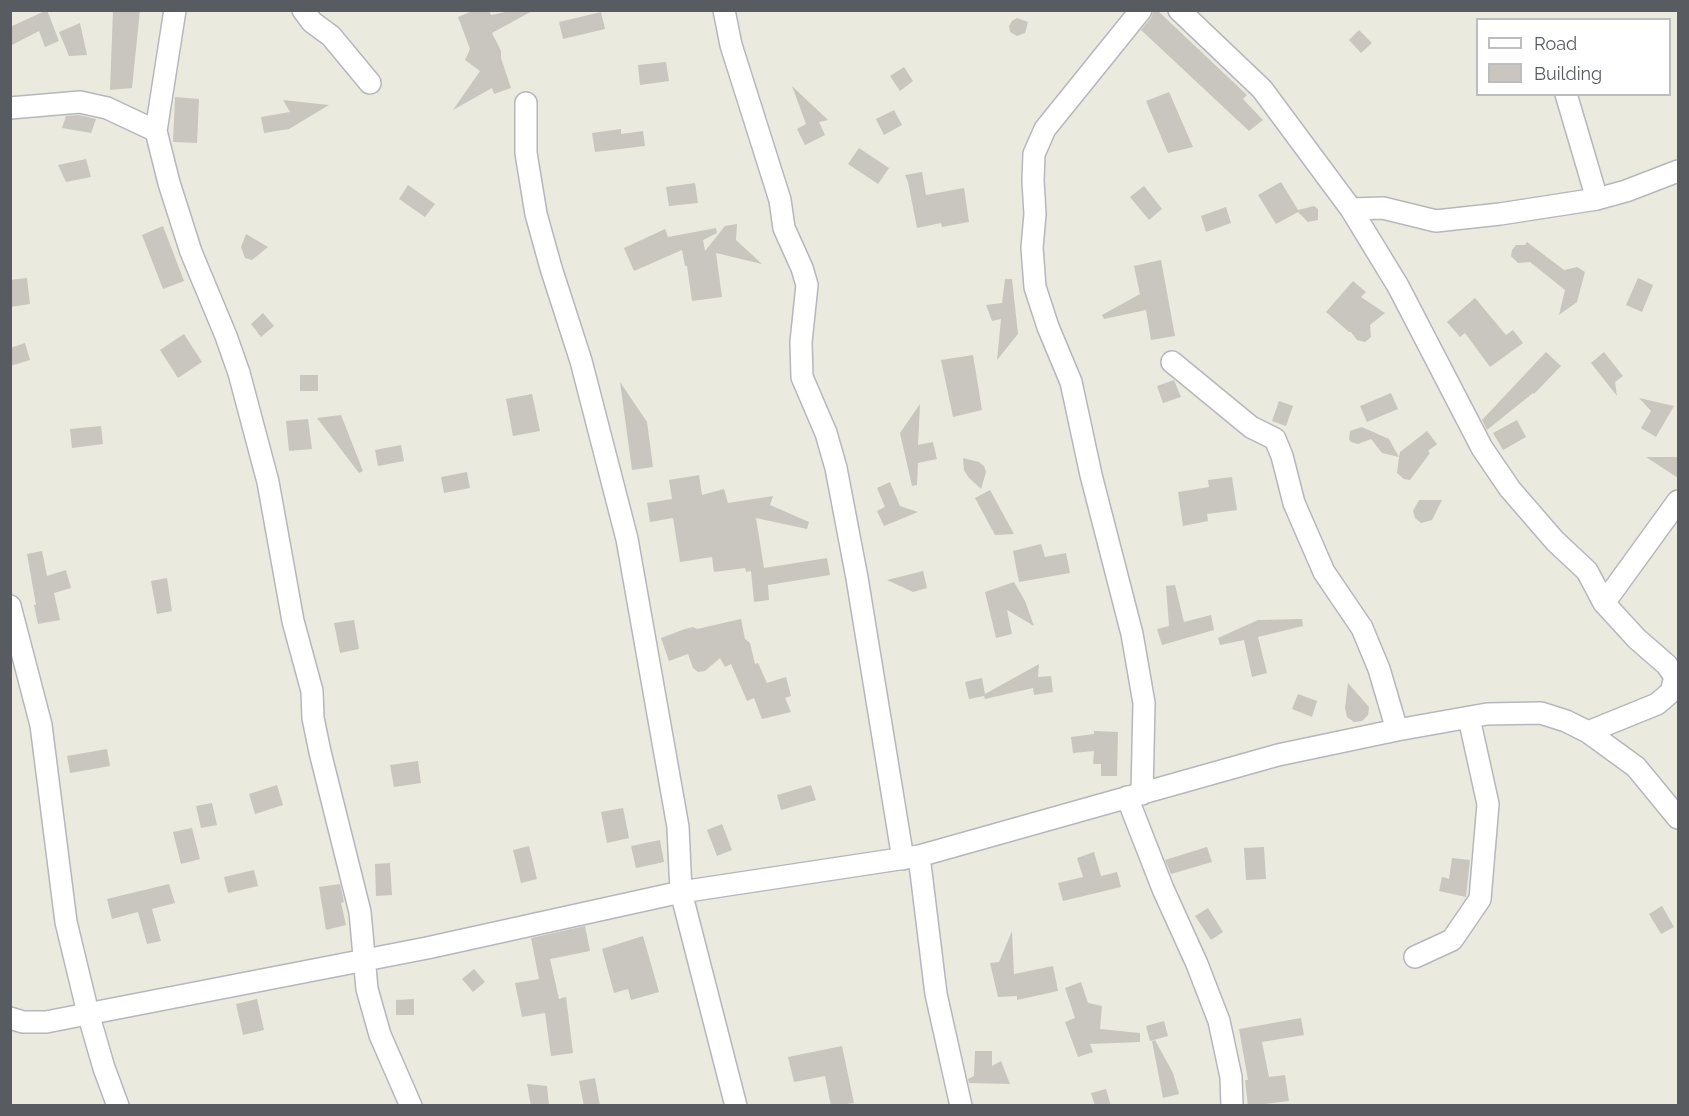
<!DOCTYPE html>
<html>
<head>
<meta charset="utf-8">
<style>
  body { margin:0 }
  #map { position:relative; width:1689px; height:1116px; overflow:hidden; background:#ebeadf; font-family:Raleway,sans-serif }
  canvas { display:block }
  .frame { position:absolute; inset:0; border:12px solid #585b60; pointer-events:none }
  .legend { position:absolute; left:1476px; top:18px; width:195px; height:78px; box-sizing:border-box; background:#fff; border:2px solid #bcbdbf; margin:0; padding:8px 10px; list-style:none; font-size:18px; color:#585b60 }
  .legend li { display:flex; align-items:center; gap:12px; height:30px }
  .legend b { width:30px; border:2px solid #bcbdbf }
</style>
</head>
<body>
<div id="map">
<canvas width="1689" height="1116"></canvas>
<div class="frame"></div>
<ul class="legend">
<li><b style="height:8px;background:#fff"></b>Road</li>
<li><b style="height:16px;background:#c8c6be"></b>Building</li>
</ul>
</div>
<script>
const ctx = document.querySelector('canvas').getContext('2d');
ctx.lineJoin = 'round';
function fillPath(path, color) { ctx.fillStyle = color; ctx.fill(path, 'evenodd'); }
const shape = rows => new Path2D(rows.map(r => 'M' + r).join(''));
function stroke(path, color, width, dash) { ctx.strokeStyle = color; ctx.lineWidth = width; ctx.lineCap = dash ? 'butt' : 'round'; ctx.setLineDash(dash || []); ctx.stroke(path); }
fillPath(shape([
  [47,10,59,41,45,47,39,31,10,46,10,27],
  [113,10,140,10,132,88,110,90],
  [474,10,489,10,491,15,515,10,534,10,492,33,501,51,501,58,511,88,494,94,492,88,453,110,480,71,465,60,470,49,458,17],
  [1154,10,1157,10,1247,95,1243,99,1263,120,1249,131,1141,30,1151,18],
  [601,12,605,29,563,39,559,22],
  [1017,18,1028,22,1025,33,1017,36,1010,32,1009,26,1012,21],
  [80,23,87,55,69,56,59,32],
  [1359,30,1372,43,1361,53,1349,40],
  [666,62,669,81,640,85,638,65],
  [904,67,913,81,900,91,890,76],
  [792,86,828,120,819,122,825,135,805,145,797,129,806,124],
  [1169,92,1193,147,1168,153,1146,101],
  [175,97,199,99,197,143,173,142],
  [283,100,329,105,289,129,264,133,261,117,290,112],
  [894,110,902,125,884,135,876,119],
  [79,115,96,119,91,133,62,128,66,116],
  [621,129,621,134,643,131,645,146,595,152,592,133],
  [859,148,889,168,878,184,848,164],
  [86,159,91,177,66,182,58,165],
  [922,172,926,195,964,188,969,222,942,227,941,223,917,228,908,182,905,175],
  [1281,182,1298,210,1314,206,1318,209,1318,220,1308,222,1298,212,1276,224,1258,195],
  [695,183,698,203,669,206,666,187],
  [408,185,435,204,425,217,399,199],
  [1144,186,1162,209,1149,220,1130,197],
  [1226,207,1231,223,1206,232,1201,216],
  [737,224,736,240,762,264,716,253,722,297,692,301,687,266,685,266,682,250,634,271,624,248,665,229,668,237,716,228,717,233,703,240,705,251,725,226],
  [163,226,184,281,163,289,142,235],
  [246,234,268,247,252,260,245,258,241,247],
  [1527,242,1564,270,1577,267,1585,272,1577,302,1559,315,1565,290,1530,262,1518,263,1511,256,1512,250,1516,245,1525,245],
  [1161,260,1175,336,1151,340,1146,310,1104,319,1102,315,1140,294,1134,266],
  [27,278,30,304,10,307,10,280],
  [1638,278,1653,285,1642,312,1626,305],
  [1005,279,1012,279,1018,334,997,360,1001,319,992,321,986,305,1002,303],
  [1353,281,1366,292,1361,297,1385,313,1370,325,1371,337,1365,342,1357,340,1351,332,1349,332,1326,312],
  [1475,298,1506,335,1513,330,1523,343,1490,367,1465,333,1460,337,1447,322],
  [263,313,274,326,261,337,251,324],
  [184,334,202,362,178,378,160,350],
  [25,343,30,360,10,366,10,348],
  [1546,352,1561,366,1534,394,1533,393,1487,430,1482,420],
  [1604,352,1623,376,1615,382,1617,396,1591,363],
  [973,355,982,410,953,417,941,360],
  [300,375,318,375,318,391,300,391],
  [1174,380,1181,397,1163,403,1157,386],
  [620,382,647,422,653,467,632,470],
  [1391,393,1398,409,1367,422,1360,406],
  [532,394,540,431,513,436,506,399],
  [1639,398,1674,406,1656,437,1641,428,1651,411],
  [1279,401,1293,406,1286,426,1272,421],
  [920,404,918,445,933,442,937,459,918,463,917,485,912,486,900,433],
  [341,415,363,471,359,473,317,418],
  [308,419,312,449,289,451,286,421],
  [1517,420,1526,437,1503,450,1493,433],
  [101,426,103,444,72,448,70,429],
  [1362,427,1389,439,1399,457,1400,452,1427,431,1437,444,1428,451,1430,453,1410,480,1404,479,1397,473,1399,457,1382,453,1371,439,1358,444,1351,442,1349,439,1350,431],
  [401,445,404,461,378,466,375,450],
  [1646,457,1678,457,1678,478],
  [963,458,979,462,984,466,986,472,981,489,969,478,964,470],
  [467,472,470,488,444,493,441,477],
  [699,475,702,495,724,489,728,503,773,496,770,505,809,522,807,529,756,518,764,568,827,558,830,575,768,585,769,600,754,602,751,571,746,572,745,568,714,572,712,557,680,562,673,518,650,522,647,503,672,499,669,480],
  [1232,477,1237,510,1207,514,1208,521,1183,526,1178,492,1209,487,1208,480],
  [890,482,900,506,918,512,884,526,877,511,885,507,877,488],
  [990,490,1014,534,995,535,975,498],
  [1419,500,1442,500,1432,520,1421,523,1415,518,1413,511],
  [1041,544,1045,557,1066,553,1070,573,1019,582,1013,551],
  [42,551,47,576,66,570,71,588,54,593,60,620,38,624,34,605,36,605,27,554],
  [923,571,927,588,913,592,887,580],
  [167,578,172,611,157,614,151,581],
  [1014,582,1025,601,1034,626,1007,610,1012,634,996,638,985,592],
  [1175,585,1184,622,1211,615,1214,630,1162,645,1157,629,1169,626,1166,586],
  [741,619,745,639,750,643,755,664,758,663,767,683,786,677,791,696,785,698,791,712,762,719,754,698,747,701,731,664,725,667,720,658,705,671,698,672,693,668,688,654,669,661,661,638,685,629,693,627,697,629],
  [1302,619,1303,626,1258,637,1267,673,1252,677,1244,640,1220,645,1218,638,1258,620],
  [354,620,359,649,340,653,334,623],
  [1039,664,1038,677,1051,676,1053,692,1034,695,1033,688,985,699,984,696,969,699,965,682,982,678,985,694],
  [1348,683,1369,707,1368,715,1362,721,1354,722,1347,717,1345,708],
  [1298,694,1317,701,1312,717,1292,709],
  [1094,731,1118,732,1117,776,1101,776,1101,764,1093,764,1094,751,1073,753,1071,737,1094,734],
  [107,749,110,766,70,773,67,756],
  [418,761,421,783,394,787,390,765],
  [277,785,283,805,255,814,249,794],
  [811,785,816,800,781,810,777,795],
  [212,803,217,825,201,828,196,806],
  [623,808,629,838,607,843,601,812],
  [722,824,732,850,717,856,707,830],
  [192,828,200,859,181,864,173,832],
  [660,840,664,862,636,868,631,846],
  [529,846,537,879,521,883,513,850],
  [1207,847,1212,862,1171,874,1165,860],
  [1264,847,1266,879,1246,880,1244,848],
  [1094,852,1101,876,1117,872,1121,887,1063,901,1058,883,1083,877,1077,858],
  [1452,858,1470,860,1466,897,1439,891,1442,877,1449,879],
  [390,863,392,895,376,896,375,864],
  [254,870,258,886,228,893,224,877],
  [169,884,175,903,152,909,161,941,147,944,138,912,112,919,107,899],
  [340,884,344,902,341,903,346,925,326,930,319,887],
  [1662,906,1674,927,1661,934,1649,914],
  [1208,908,1223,932,1211,940,1195,916],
  [585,926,590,951,550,959,559,999,566,997,573,1053,551,1056,545,1013,522,1017,515,983,539,979,531,938],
  [1012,931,1014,974,1053,966,1058,991,1017,1000,1017,996,998,997,990,963,999,962],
  [643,936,659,992,631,1000,628,989,614,993,602,949],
  [474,969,485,982,473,992,462,979],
  [1081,982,1088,1003,1102,1006,1100,1029,1140,1033,1140,1042,1090,1044,1093,1052,1078,1057,1065,1022,1075,1018,1065,988],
  [257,999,264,1030,243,1035,236,1004],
  [414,999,414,1015,396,1015,396,1000],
  [1301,1018,1304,1035,1262,1042,1269,1077,1285,1075,1289,1101,1248,1106,1245,1080,1248,1080,1239,1029],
  [1164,1021,1168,1036,1150,1041,1146,1026],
  [1155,1040,1173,1073,1179,1094,1163,1098,1152,1041],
  [842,1046,854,1103,831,1106,825,1076,794,1082,788,1057],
  [975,1051,992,1051,992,1066,1001,1061,1010,1084,969,1083,968,1079,974,1076],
  [595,1078,600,1106,584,1106,579,1081],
  [527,1084,547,1086,549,1106,531,1106],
  [1106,1089,1111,1106,1095,1106,1091,1093]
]), '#c8c6be');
const minor = shape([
  [175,10,156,131,169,183,191,252,226,336,239,373,268,482,293,621,312,691,313,718,320,752,360,912,367,989,380,1035,411,1106],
  [303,10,312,22,331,36,370,83],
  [724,10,731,45,780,200,784,228,802,268,807,285,801,342,802,377,826,433,836,468,857,578,903,859],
  [1141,10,1045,129,1034,154,1033,181,1035,214,1032,248,1035,287,1048,327,1071,382,1091,475,1132,634,1144,703,1142,794],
  [1179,10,1262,89,1351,209,1398,286,1482,448,1510,489,1555,541,1587,571,1604,603,1637,639,1667,665,1675,677,1671,692,1657,704,1588,732],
  [1566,94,1597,199],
  [526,103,526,153,536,214,551,268,581,361,627,539,678,827,681,892,736,1106],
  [10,108,80,102,107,108,156,131],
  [1351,209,1383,208,1436,221,1500,214,1597,199,1626,191,1678,171],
  [1172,362,1251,427,1275,439,1282,456,1294,503,1324,572,1362,628,1379,669,1397,730],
  [1604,603,1678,501],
  [10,606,41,725,66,922,88,1013,104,1068,118,1106],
  [1127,797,1163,889,1197,964,1219,1021,1231,1077,1232,1106],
  [919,856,936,994,961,1106],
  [1415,957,1452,940,1480,899,1488,804,1469,718],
  [10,1018,23,1022,46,1022,427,948,681,892,919,856,1278,755,1397,730,1487,714,1541,713,1566,721,1588,732,1636,767,1678,818]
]);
stroke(minor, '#b5b7bc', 24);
stroke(minor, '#fff', 21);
</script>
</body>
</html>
